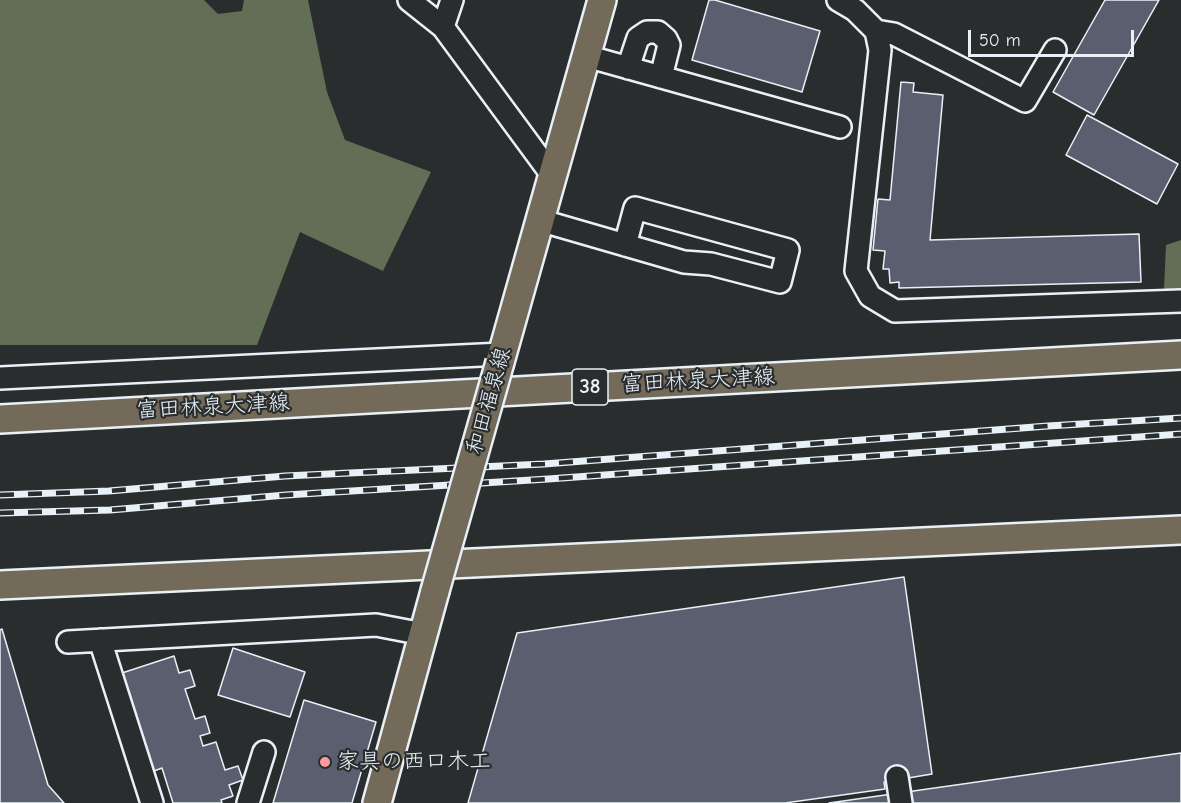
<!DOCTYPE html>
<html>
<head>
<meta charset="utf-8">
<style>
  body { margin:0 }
  #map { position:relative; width:1181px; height:803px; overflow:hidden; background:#2a2d2e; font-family:"Comic Neue",sans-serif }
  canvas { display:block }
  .scale { position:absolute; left:968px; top:30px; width:166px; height:27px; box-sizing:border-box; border:3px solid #e8f1f8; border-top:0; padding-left:8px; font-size:18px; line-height:21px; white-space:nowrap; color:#e8f1f8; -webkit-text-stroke:4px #2a2d2e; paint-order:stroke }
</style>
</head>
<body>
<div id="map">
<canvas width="1181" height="803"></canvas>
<div class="scale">50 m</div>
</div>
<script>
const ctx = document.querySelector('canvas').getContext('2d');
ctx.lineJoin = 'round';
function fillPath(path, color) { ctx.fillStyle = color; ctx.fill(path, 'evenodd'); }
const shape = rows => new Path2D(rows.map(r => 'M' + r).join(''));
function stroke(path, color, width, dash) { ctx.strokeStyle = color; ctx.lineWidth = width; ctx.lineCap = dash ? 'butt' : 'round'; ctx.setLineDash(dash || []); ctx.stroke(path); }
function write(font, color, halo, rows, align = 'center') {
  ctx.font = font + ' "Comic Neue","Klee One",sans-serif'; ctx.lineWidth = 4.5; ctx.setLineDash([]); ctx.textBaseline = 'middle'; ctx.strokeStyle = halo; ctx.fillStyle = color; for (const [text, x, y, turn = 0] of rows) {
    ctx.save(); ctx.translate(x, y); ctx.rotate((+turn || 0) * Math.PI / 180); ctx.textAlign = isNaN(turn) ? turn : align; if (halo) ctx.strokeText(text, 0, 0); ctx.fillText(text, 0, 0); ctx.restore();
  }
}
fillPath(shape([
  [0,0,204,0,218,14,242,11,244,0,308,0,327,92,345,140,431,172,383,271,300,232,257,345,0,345],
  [1181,240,1181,289,1164,289,1166,245]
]), '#626e56');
const building = shape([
  [709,0,715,0,820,31,802,92,692,60,709,0],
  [1105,0,1159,0,1094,115,1053,92,1105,0],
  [901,82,914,83,913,92,943,95,930,240,1139,234,1141,282,899,288,899,282,890,283,889,269,883,269,885,251,873,250,878,199,890,200,901,82],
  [1087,115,1178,164,1157,204,1066,155,1087,115],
  [904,577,932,774,884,782,885,789,785,803,468,803,517,633,904,577],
  [2,629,48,785,64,803,0,803,0,630,2,629],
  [233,648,305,672,290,717,218,695,233,648],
  [174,656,179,673,190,670,195,686,185,689,195,719,205,716,210,733,200,736,203,746,216,742,225,770,238,766,243,780,229,785,233,796,221,800,222,803,173,803,162,768,154,771,122,673,174,656],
  [304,700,376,722,352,803,273,803,304,700],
  [1181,753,1181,803,829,803,1181,753]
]);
fillPath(building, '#5b5e6f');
stroke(building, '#e8f1f8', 1.5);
const minor = shape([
  [409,0,443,27,552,175],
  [838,0,855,10,876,31,880,50,856,271,870,296,895,311,1181,301],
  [443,27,452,0],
  [876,31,894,34,1025,101,1055,50],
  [586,56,840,127],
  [628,68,638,38,647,32,658,32,666,39,669,45,661,77],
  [539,220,684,262,711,264,780,282,788,250,635,208,625,245],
  [0,378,502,354],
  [100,640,152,803],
  [68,642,376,625,423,634],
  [897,777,901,803],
  [248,803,264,752]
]);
const major = shape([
  [500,362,602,0],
  [0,419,1181,355],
  [0,585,1181,530],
  [377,803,435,591]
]);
stroke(minor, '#e8f1f8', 26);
stroke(major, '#e8f1f8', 32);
stroke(minor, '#2a2d2e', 21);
stroke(major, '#746a5a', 27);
const rail = shape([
  [0,495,109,491,285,476,544,464,1048,426,1181,418],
  [0,513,110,510,286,495,548,479,1181,434]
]);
stroke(rail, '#e8f1f8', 7);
stroke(rail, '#2a2d2e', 4.5, [14]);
const majorBridge = shape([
  [435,591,500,362]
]);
stroke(majorBridge, '#e8f1f8', 32, []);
stroke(majorBridge, '#746a5a', 27);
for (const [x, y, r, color] of [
  [325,762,6,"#ff9aa2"]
]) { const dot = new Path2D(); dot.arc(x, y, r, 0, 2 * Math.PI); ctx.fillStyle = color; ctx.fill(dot); stroke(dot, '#2a2d2e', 2); }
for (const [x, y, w] of [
  [590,387,36]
]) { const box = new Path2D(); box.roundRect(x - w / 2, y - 18, w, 36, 4.5); ctx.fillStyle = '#2a2d2e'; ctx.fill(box); stroke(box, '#e8f1f8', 1.5); }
write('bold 21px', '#e8f1f8', null, [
  ["38",590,387]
]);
write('22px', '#e8f1f8', '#2a2d2e', [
  ["富田林泉大津線",698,381,-3],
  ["和田福泉線",489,401,-74],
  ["富田林泉大津線",213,407,-3]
]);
write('22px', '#e8f1f8', '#2a2d2e', [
  ["家具の西口木工",337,762]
], 'left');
</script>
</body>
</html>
